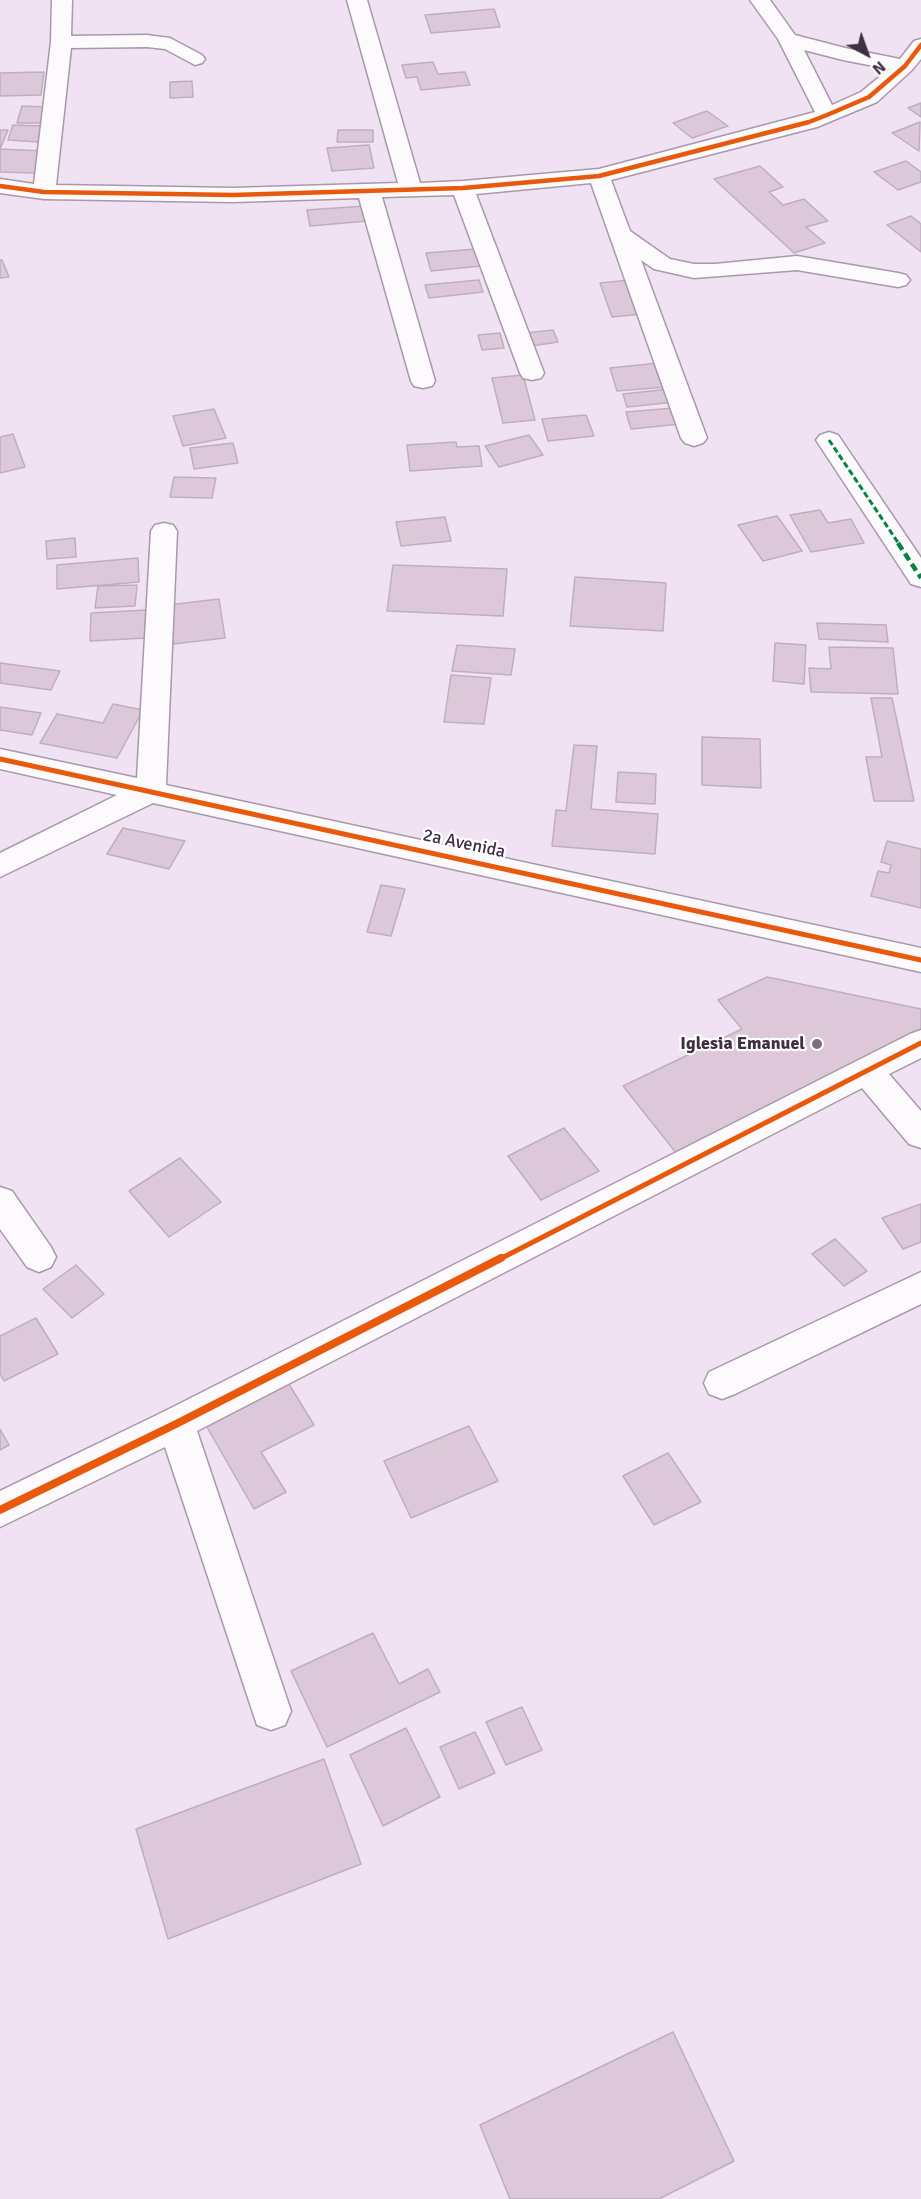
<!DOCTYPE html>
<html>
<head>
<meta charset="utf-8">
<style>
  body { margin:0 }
  #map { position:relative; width:921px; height:2199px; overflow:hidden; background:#f0e1f3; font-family:Signika,sans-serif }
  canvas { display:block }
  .north { position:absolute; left:837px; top:24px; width:60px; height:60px; -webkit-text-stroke:4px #fff; paint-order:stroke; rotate:139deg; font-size:16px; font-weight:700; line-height:24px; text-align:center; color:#402e44 }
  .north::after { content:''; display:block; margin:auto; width:21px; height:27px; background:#402e44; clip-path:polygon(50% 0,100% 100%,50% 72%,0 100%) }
</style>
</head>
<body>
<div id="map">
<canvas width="921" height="2199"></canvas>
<div class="north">N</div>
</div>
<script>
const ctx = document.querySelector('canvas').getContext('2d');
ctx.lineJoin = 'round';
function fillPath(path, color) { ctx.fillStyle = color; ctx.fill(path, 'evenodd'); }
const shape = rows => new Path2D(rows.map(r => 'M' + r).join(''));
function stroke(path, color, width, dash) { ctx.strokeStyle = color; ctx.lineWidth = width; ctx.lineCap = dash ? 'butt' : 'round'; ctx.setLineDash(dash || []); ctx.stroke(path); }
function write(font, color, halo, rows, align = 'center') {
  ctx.font = font + ' Signika,sans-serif'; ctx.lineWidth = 4.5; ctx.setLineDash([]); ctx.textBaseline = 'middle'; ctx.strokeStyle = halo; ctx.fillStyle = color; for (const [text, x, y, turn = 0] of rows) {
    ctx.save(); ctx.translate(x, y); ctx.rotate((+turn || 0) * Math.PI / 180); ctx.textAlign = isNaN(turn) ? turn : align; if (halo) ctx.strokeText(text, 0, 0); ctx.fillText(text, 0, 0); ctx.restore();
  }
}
const building = shape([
  [494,9,500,27,431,33,425,15,494,9],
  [433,62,438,74,465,72,470,85,421,90,417,77,406,78,402,65,433,62],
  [44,72,41,95,0,96,0,73,44,72],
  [192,81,193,97,170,98,170,82,192,81],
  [921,103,921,117,908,108,921,103],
  [22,106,47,107,42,123,17,123,22,106],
  [707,111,728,126,692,138,673,123,707,111],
  [920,122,919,151,892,133,920,122],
  [13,125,45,126,39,142,8,140,13,125],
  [0,130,8,130,0,149,43,151,35,173,0,172,0,130],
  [338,130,373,130,373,142,337,142,338,130],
  [369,145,374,168,332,171,327,148,369,145],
  [906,161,921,172,921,182,898,190,874,172,906,161],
  [760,166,783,187,769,192,783,205,804,199,828,221,806,227,825,243,794,253,714,179,760,166],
  [365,206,368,221,310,226,307,210,365,206],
  [911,216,921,224,921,252,887,225,911,216],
  [476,249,481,266,431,271,426,253,476,249],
  [0,260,2,260,9,277,0,278,0,260],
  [479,280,483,292,429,298,425,285,479,280],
  [630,280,642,314,612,317,600,283,630,280],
  [553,330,558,342,531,346,526,333,553,330],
  [500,333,504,348,482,350,478,335,500,333],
  [658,363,666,387,617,391,610,368,658,363],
  [523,375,535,420,503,423,492,378,523,375],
  [670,389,675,402,627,407,623,394,670,389],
  [674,408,680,424,631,429,626,412,674,408],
  [214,409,226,438,183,446,173,416,214,409],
  [586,415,594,436,548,441,542,419,586,415],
  [13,434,25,467,0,473,0,437,13,434],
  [529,435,543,455,499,467,485,446,529,435],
  [456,442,457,447,479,446,482,466,410,471,407,445,456,442],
  [233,443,238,463,194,469,190,448,233,443],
  [174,477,216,478,212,498,170,497,174,477],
  [820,510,828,523,851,519,864,543,811,552,790,515,820,510],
  [777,516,802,551,763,561,738,525,777,516],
  [445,517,451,541,401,546,396,522,445,517],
  [75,538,76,557,47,559,46,541,75,538],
  [138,558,139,582,57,589,57,565,138,558],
  [393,565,507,569,503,616,387,611,393,565],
  [575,577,666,583,663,631,570,626,575,577],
  [137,585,135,606,95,608,98,586,137,585],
  [219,599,225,638,173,644,168,605,219,599],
  [146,610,146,638,90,641,91,613,146,610],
  [817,623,886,625,888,642,819,639,817,623],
  [775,643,806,645,804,684,773,681,775,643],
  [457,645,515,649,511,675,452,671,457,645],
  [829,647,893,648,898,694,811,692,809,668,831,669,829,647],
  [0,663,60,671,51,690,0,683,0,663],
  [451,675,491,678,484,724,444,722,451,675],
  [871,698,892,698,914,801,874,801,866,757,882,757,871,698],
  [113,704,143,710,117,758,40,743,57,714,103,723,113,704],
  [0,707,41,713,32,735,0,730,0,707],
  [702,737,760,739,761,788,702,785,702,737],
  [574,745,597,746,591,809,658,814,655,854,552,846,556,810,566,811,574,745],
  [618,772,656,774,655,804,616,802,618,772],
  [123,828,185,841,169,869,107,854,123,828],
  [887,841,921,849,921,908,871,896,878,871,889,873,891,865,881,862,887,841],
  [381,885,405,889,391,936,367,932,381,885],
  [767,977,921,1009,921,1033,677,1154,623,1086,742,1029,718,1000,767,977],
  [564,1128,599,1171,541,1200,508,1156,564,1128],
  [180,1158,221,1202,169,1237,129,1191,180,1158],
  [921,1204,921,1242,903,1249,882,1218,921,1204],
  [835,1239,867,1271,844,1286,812,1254,835,1239],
  [76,1265,104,1294,72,1318,43,1289,76,1265],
  [36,1318,58,1354,4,1381,0,1374,0,1336,36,1318],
  [287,1381,314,1425,261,1452,286,1492,254,1509,204,1422,287,1381],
  [469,1426,498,1481,411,1518,384,1461,469,1426],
  [0,1429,9,1445,0,1450,0,1429],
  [668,1453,701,1502,654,1525,623,1476,668,1453],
  [373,1633,399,1684,428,1669,440,1692,327,1747,291,1671,373,1633],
  [522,1707,542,1750,506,1765,486,1722,522,1707],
  [406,1728,440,1797,383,1826,350,1755,406,1728],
  [475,1732,495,1773,459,1789,440,1747,475,1732],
  [324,1759,361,1864,168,1939,136,1829,324,1759],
  [673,2032,734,2161,659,2199,510,2199,480,2125,673,2032]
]);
fillPath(building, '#ddc8da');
stroke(building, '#bfaebd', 1.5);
const minor = shape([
  [52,0,72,0,71,36,147,35,170,38,202,55,205,59,202,63,195,65,165,49,147,47,71,48,56,185,233,188,398,183,347,0,367,0,420,183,463,181,599,169,815,112,778,39,750,0,770,0,795,35,845,48,900,59,914,41,921,39,921,59,912,70,877,102,817,127,611,180,630,231,670,259,694,264,715,264,797,256,898,273,906,275,910,280,906,285,898,287,797,270,694,278,654,269,641,260,707,438,703,443,694,446,685,443,681,438,591,183,476,194,544,373,541,378,532,380,523,378,520,373,454,195,382,197,435,381,432,386,423,388,414,386,411,381,359,198,233,202,44,199,0,193,0,179,34,184,51,42,52,0],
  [804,50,843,60,889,69,861,92,832,105,804,50],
  [829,432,838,435,921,558,921,587,911,584,816,440,820,435,829,432],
  [164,523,173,525,177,531,166,785,921,948,921,972,153,803,0,877,0,853,117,795,0,769,0,749,137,778,151,531,155,525,164,523],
  [921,1030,921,1058,889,1074,921,1111,921,1148,909,1144,862,1088,197,1431,291,1711,285,1725,271,1730,257,1725,165,1447,0,1527,0,1491,163,1412,910,1034,921,1030],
  [0,1187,12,1191,51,1247,56,1257,51,1267,39,1272,27,1267,0,1229,0,1187],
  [921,1272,921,1304,735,1394,722,1399,709,1394,704,1383,709,1372,921,1272]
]);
stroke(minor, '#a799aa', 3);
fillPath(minor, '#fdfafd');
stroke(shape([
  [829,440,899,544]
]), '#00873e', 3, [6, 3]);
stroke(shape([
  [898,543,921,578]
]), '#00873e', 4.5, [8, 4.5]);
stroke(shape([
  [0,186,44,192,233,195,463,188,599,176,809,122,827,115,869,97,905,66,921,45]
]), '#e8590c', 4.5);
stroke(shape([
  [0,759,921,960],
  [498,1260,921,1043]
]), '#e8590c', 5);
stroke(shape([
  [0,1510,176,1424,501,1258]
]), '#e8590c', 8);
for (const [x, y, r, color] of [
  [817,1044,6,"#7e6d81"]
]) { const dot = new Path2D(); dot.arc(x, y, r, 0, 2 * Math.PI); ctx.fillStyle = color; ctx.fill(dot); stroke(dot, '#fff', 2); }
write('18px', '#402e44', '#fff', [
  ["2a Avenida",464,844,12]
]);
write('bold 18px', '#402e44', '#fff', [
  ["Iglesia Emanuel",805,1044]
], 'right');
</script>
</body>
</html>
